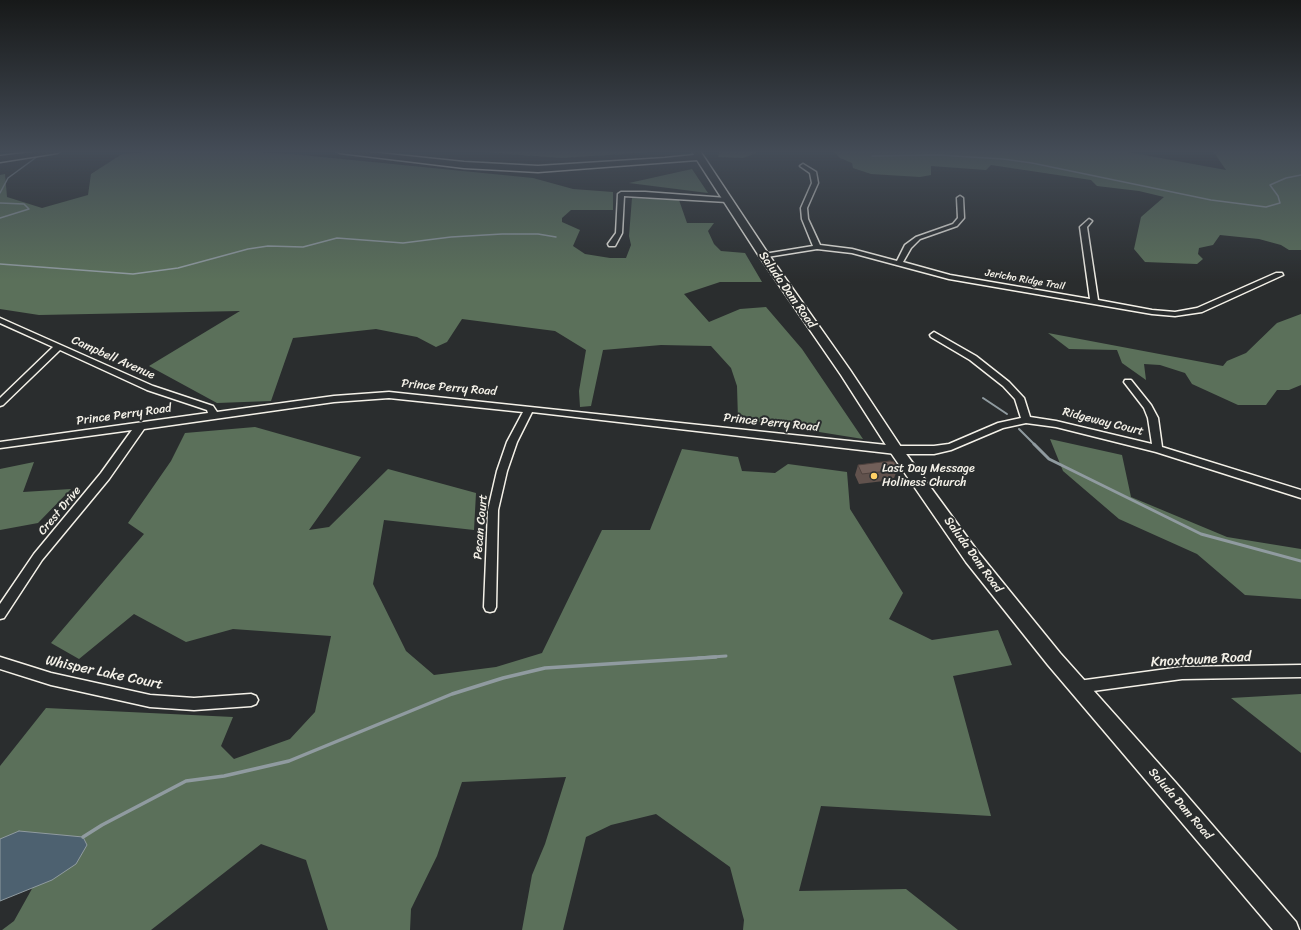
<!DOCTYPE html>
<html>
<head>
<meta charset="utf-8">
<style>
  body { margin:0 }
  canvas { display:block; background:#2a2d2e }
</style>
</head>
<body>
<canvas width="1301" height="930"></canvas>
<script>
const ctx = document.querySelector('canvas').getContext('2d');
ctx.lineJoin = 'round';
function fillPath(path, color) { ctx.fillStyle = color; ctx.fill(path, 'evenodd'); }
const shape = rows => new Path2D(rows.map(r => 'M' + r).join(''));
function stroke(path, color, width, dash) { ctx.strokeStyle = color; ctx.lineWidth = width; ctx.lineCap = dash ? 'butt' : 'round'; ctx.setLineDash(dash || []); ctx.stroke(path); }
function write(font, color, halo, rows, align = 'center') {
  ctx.font = font + ' Sriracha,sans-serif'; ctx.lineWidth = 4; ctx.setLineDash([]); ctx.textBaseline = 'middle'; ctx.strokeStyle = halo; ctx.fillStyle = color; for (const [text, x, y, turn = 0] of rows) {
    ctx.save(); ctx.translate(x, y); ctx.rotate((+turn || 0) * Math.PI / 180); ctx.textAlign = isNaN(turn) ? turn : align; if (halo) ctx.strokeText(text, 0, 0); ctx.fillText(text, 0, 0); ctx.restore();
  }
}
fillPath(shape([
  [160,151,237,151,292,154,533,178,573,189,613,192,613,210,571,210,562,218,562,222,580,230,573,246,585,254,610,258,626,258,631,245,629,236,632,198,679,200,687,223,714,223,708,231,714,244,721,251,745,253,762,282,720,282,684,294,709,322,740,309,766,307,802,349,863,439,738,419,737,386,731,368,711,346,661,345,603,350,591,406,580,407,579,391,586,350,555,331,462,319,447,342,436,347,417,337,376,329,293,338,271,401,217,403,149,366,240,311,39,315,0,309,0,175,5,174,7,197,42,208,88,195,91,174,122,154],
  [469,151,671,151,561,158],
  [728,151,755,151,757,153,743,158,718,157,719,152],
  [833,151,1122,151,1226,170,1213,151,1301,151,1301,250,1289,250,1281,245,1259,239,1220,235,1213,245,1199,248,1198,254,1203,259,1197,264,1145,262,1134,249,1141,217,1164,197,1139,191,1097,186,1091,180,991,165,986,170,931,166,931,175,920,177,871,174,853,168,852,163,840,158],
  [692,169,708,193,629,183],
  [1301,314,1301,385,1289,390,1277,390,1266,405,1238,405,1192,384,1185,373,1160,365,1144,364,1146,380,1122,363,1117,350,1069,349,1048,333,1223,366,1227,361,1246,353,1277,323],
  [255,427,361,457,309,530,329,527,388,469,476,493,474,530,384,520,373,584,406,651,434,675,496,667,542,653,602,530,650,530,682,449,738,457,742,471,775,473,788,464,847,472,850,509,903,593,889,619,932,640,998,630,1012,665,953,676,991,816,821,806,799,891,906,889,958,930,743,930,744,920,730,867,656,814,611,825,586,837,563,930,522,930,532,875,545,844,566,777,462,782,437,856,411,909,410,930,328,930,306,860,261,844,151,930,2,930,14,921,43,869,0,864,0,766,46,708,233,717,221,746,234,759,290,739,315,712,331,636,233,629,186,642,134,614,79,659,51,643,144,534,128,523,171,461,185,433],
  [1050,439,1122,455,1131,497,1227,537,1301,549,1301,599,1245,595,1197,554,1119,519,1063,471],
  [34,462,23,492,71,489,38,523,0,530,0,469],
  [1301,694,1301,753,1231,698]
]), '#5b705a');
const water = shape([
  [19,831,83,837,87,845,76,864,52,880,0,901,0,839,19,831]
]);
fillPath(water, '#4d6170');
stroke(water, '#909ba0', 1);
stroke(shape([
  [872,156,939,155,1003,159,1032,163,1211,200,1266,207,1280,203,1278,196,1270,185,1286,178,1301,175],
  [0,193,8,178,38,156,41,151],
  [0,203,24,204,29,209,0,218],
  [0,264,133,274,178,268,248,249,268,246,303,247,337,238,403,243,451,237,502,234,538,234,556,237]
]), '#909ba0', 1.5);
stroke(shape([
  [983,398,1007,414],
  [1019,429,1035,445]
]), '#909ba0', 2);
stroke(shape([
  [1034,444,1049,459,1201,534,1301,561],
  [698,658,726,656]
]), '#909ba0', 3);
stroke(shape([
  [83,837,102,825,186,781,224,776,289,761,452,694,503,678,545,668,716,657]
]), '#909ba0', 3.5);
const street = shape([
  [803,164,816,172,818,183,807,208,808,219,820,245,852,249,897,261,905,245,916,237,953,224,958,218,957,198,960,196,963,198,964,218,957,226,920,239,911,248,903,262,950,275,1090,299,1080,227,1089,219,1092,221,1087,227,1098,300,1152,310,1175,312,1197,308,1276,273,1282,273,1283,275,1202,312,1175,316,1152,314,949,279,852,253,817,249,761,258,761,254,764,254,813,246,802,219,801,208,812,183,810,173,800,166,803,164],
  [645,192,727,198,730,200,727,202,624,196,622,233,615,246,609,246,608,244,616,233,618,194,621,192,645,192],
  [0,318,153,386,213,406,217,412,334,396,389,392,896,446,934,446,949,444,998,423,1021,418,1015,399,1003,386,970,360,931,337,930,335,934,332,976,356,1009,382,1024,398,1030,417,1056,421,1152,444,1148,418,1144,408,1124,382,1125,380,1131,380,1151,405,1158,418,1162,447,1301,490,1301,498,1156,452,1056,427,1026,423,1003,428,951,450,934,454,896,454,532,412,517,442,507,471,498,510,496,607,494,611,490,612,486,611,484,607,488,510,497,471,507,442,523,412,389,398,334,402,144,429,109,479,42,560,4,618,0,619,0,604,34,554,101,473,132,430,0,448,0,442,208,413,207,410,147,390,60,350,3,405,0,406,0,398,53,347,0,323,0,318],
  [0,657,51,673,150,695,194,698,251,694,256,696,258,700,256,704,251,706,194,710,150,707,51,685,0,669,0,657],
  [1301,665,1301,677,1182,679,1078,693,1073,691,1072,687,1073,683,1078,681,1182,667,1301,665]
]);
const secondary = shape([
  [42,151,61,151,57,153,0,162,0,156,42,151],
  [336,151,359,151,464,162,538,166,665,158,694,155,692,151,700,151,769,255,850,370,901,447,978,552,1060,653,1176,783,1296,922,1299,930,1273,930,1048,665,966,562,891,453,841,375,759,256,697,160,538,172,464,168,340,153,336,151]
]);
stroke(street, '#f4f1e8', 3);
stroke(secondary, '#f4f1e8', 3);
fillPath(street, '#2a2d2e');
fillPath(secondary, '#2a2d2e');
fillPath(shape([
  [858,465,898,468,894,478,893,478,892,480,859,484,855,475]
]), '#61524d');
const building = shape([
  [890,461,894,462,898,468,895,469,896,470,862,474,858,465,890,461]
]);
fillPath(building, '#715f59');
stroke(building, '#4f423e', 1);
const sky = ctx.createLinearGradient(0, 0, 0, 281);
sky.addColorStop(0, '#171919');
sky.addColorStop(0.54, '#444c57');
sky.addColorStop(1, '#444c5700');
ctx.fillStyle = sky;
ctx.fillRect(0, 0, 1301, 281);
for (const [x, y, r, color] of [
  [874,476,4,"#ffd166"]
]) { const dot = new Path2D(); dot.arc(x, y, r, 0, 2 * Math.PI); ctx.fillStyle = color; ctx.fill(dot); stroke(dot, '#2a2d2e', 1.5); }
write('10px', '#f4f1e8', '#2a2d2e', [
  ["Jericho Ridge Trail",1025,280,10]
]);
write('12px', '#f4f1e8', '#2a2d2e', [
  ["Saluda Dam Road",787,290,55],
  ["Campbell Avenue",113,358,24],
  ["Prince Perry Road",449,388,5],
  ["Prince Perry Road",124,415,-8],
  ["Ridgeway Court",1103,422,14],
  ["Prince Perry Road",771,423,6],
  ["Crest Drive",60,511,-50],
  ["Pecan Court",481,527,-85],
  ["Saluda Dam Road",973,555,54],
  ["Saluda Dam Road",1180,804,49]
]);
write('12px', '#f4f1e8', '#2a2d2e', [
  ["Last Day Message",882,469],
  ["Holiness Church",882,483]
], 'left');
write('14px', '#f4f1e8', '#2a2d2e', [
  ["Knoxtowne Road",1201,660,-3],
  ["Whisper Lake Court",104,673,12]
]);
</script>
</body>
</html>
